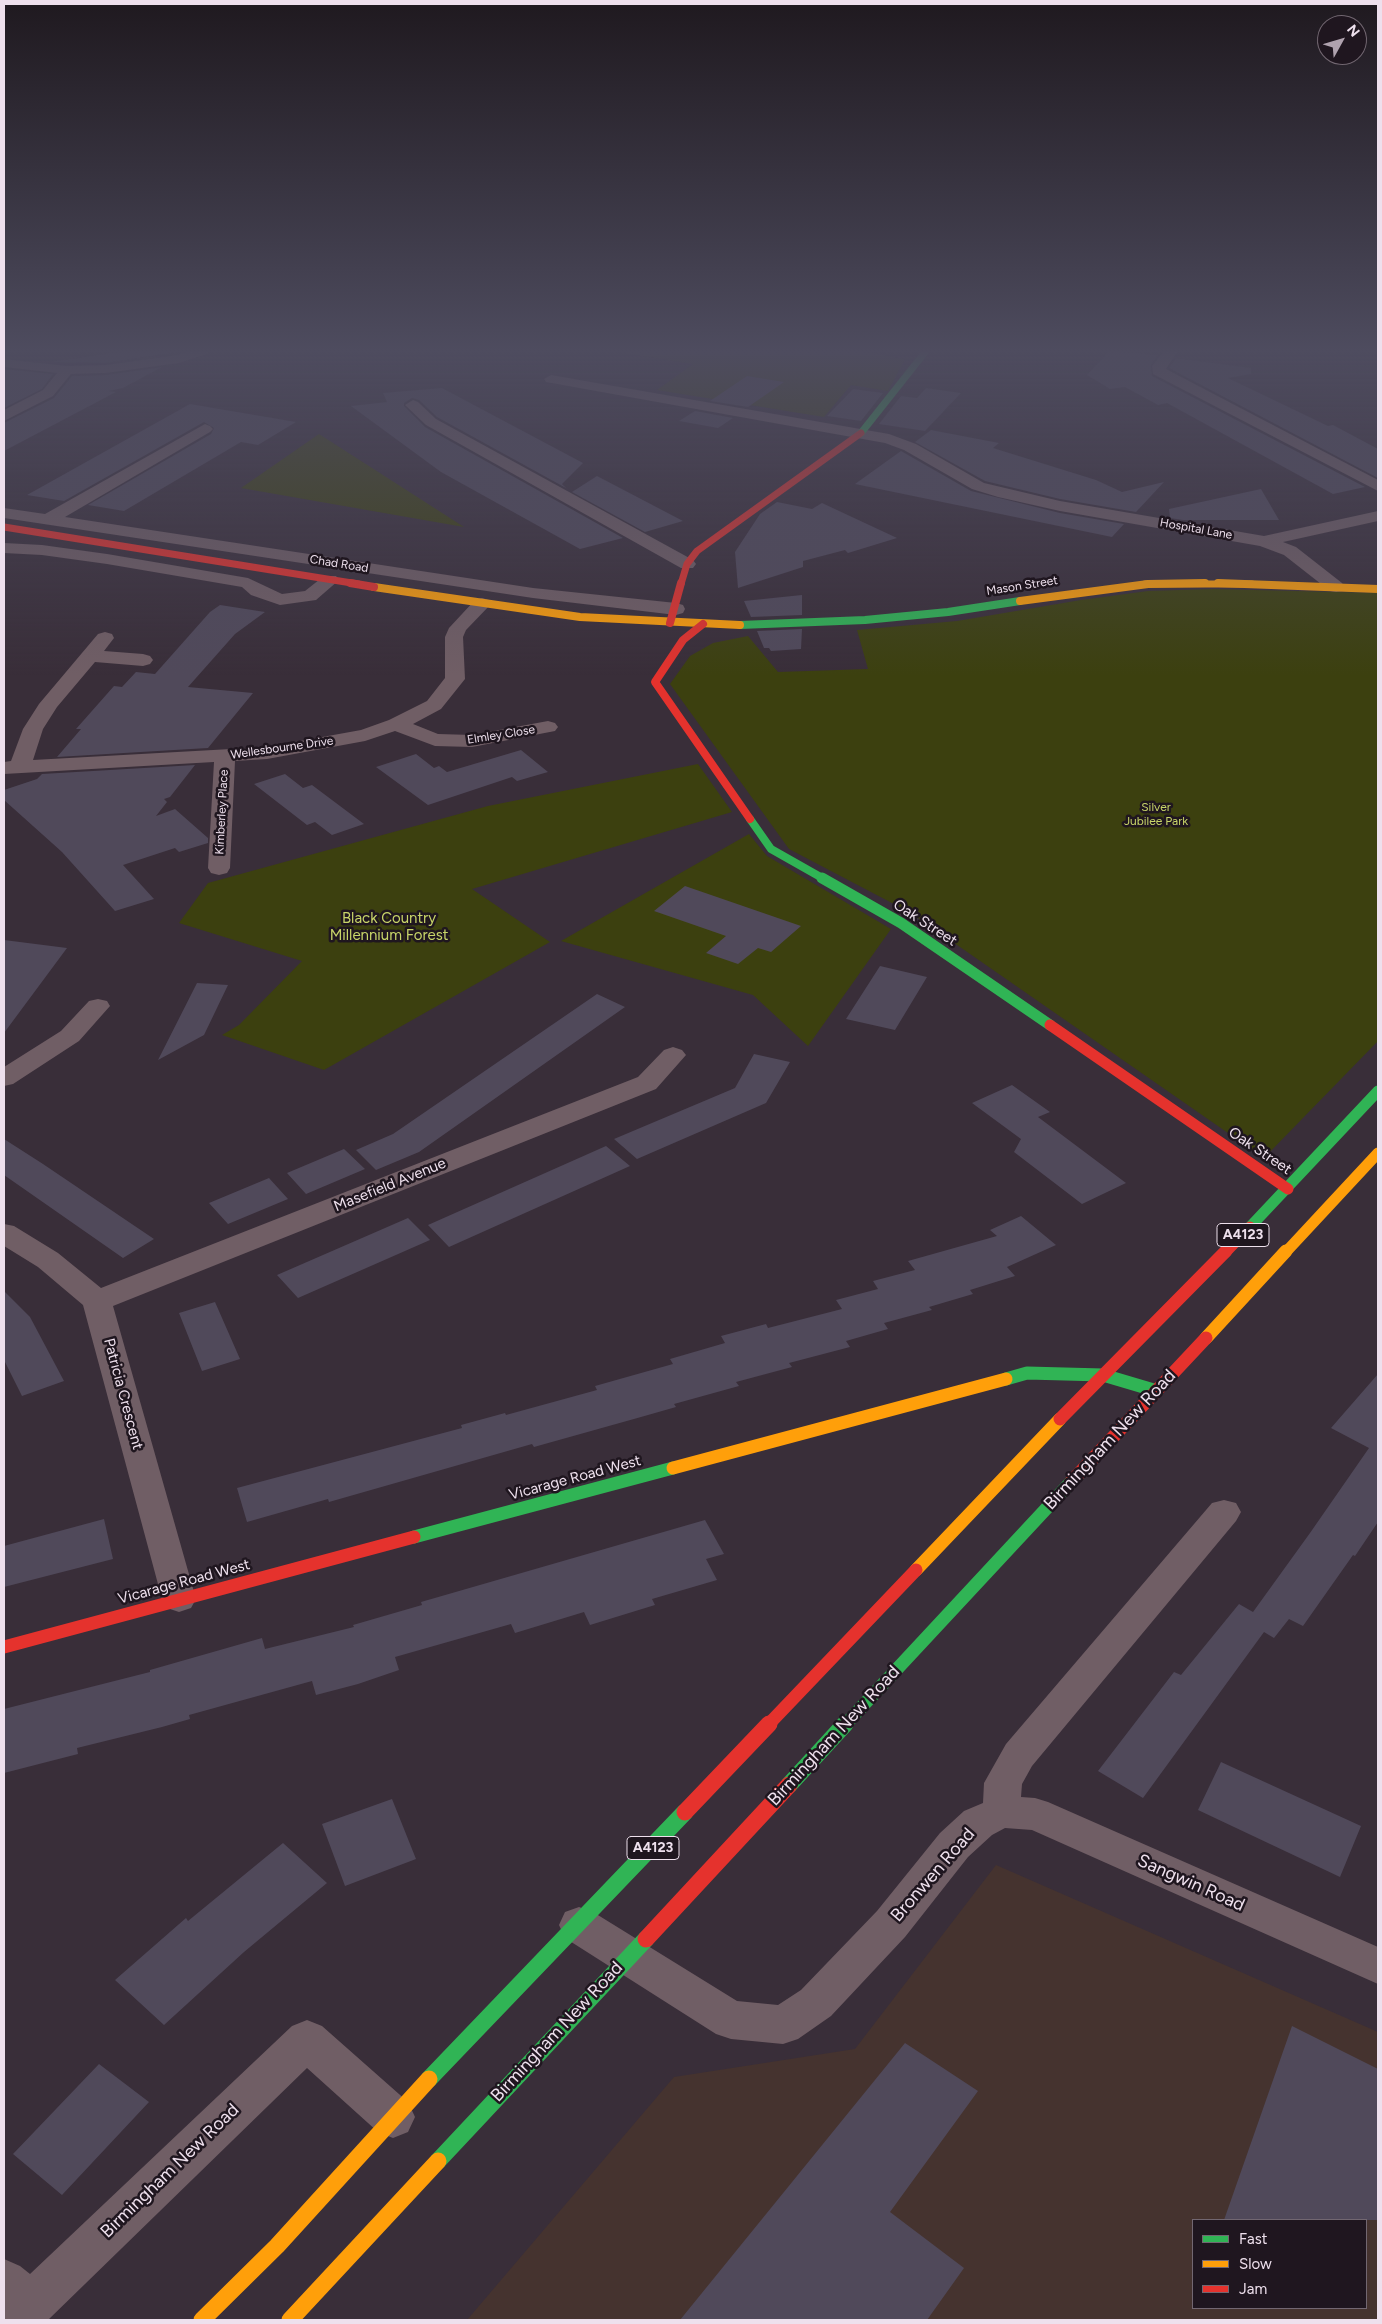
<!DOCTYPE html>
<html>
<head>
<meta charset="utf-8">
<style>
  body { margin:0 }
  #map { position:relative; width:1382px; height:2324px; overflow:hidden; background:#392e39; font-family:Figtree,sans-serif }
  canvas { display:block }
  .frame { position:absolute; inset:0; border:5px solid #eee0ed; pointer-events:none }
  .legend { position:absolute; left:1192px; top:2219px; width:175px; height:90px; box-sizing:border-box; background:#1f161f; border:1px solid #726771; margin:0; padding:6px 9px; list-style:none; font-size:15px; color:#eee0ed }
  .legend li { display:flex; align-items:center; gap:10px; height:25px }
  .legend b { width:25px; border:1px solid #726771 }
  .north { position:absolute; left:1317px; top:15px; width:50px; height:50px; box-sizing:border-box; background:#1f161f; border:1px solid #726771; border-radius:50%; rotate:51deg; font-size:14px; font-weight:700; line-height:20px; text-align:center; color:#eee0ed }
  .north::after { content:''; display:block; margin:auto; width:18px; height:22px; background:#afa2ae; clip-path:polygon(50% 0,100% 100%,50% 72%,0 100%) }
</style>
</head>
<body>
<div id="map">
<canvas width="1382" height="2324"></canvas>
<div class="frame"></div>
<ul class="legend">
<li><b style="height:6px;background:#30b455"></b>Fast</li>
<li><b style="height:6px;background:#ff9f0a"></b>Slow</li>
<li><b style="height:6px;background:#e5322d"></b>Jam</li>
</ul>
<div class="north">N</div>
</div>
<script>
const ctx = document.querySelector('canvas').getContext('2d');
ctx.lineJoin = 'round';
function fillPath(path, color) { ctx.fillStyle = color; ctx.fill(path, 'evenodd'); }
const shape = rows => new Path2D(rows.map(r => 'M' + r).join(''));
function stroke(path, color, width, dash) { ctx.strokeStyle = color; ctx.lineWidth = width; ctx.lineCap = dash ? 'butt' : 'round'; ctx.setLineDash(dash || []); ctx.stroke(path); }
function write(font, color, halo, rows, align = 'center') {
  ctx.font = font + ' Figtree,sans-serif'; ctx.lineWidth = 5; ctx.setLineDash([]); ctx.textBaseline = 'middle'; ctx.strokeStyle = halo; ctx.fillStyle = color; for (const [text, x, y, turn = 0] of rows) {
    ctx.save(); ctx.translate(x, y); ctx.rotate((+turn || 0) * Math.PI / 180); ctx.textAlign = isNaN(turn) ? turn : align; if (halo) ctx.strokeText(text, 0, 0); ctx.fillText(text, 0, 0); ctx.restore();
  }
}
fillPath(shape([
  [996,1865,1378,2032,1378,2320,467,2320,674,2077,855,2049],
  [1193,2220,1366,2220,1366,2308,1193,2308]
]), '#45332f');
fillPath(shape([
  [627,351,860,351,905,359,888,391,851,385,824,417,657,390,693,364,624,353],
  [319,434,464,527,241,488],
  [1213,589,1378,593,1378,1041,1264,1158,911,913,789,849,670,684,690,656,713,643,748,636,778,672,868,669,857,630,957,621,1081,600,1148,591],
  [698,764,732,812,472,889,550,942,324,1070,222,1035,239,1025,302,961,179,923,208,883,488,806],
  [749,834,767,856,891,929,808,1046,753,995,561,941]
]), '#3c400f');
fillPath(shape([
  [127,351,183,351,106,363,49,362],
  [1109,351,1158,355,1151,365,1152,376,1365,487,1333,494,1167,403,1158,405,1125,387,1110,389,1087,375],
  [1176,358,1251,368,1251,374,1228,378,1328,426,1333,425,1378,449,1378,478,1169,368],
  [162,367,123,388,109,391,116,392,4,451,4,423,54,398,72,376,106,375],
  [4,369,53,374,42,389,4,408],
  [747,376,784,382,748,407,710,401],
  [442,388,583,463,562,484,566,488,437,417,419,400,412,398,404,403,404,406,425,427,623,538,580,549,441,472,351,406,387,402,383,393],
  [926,388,961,393,925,431,879,424,901,396,917,398],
  [853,389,883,393,861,421,827,416],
  [190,404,296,422,258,445,241,442,124,511,88,505,211,434,214,428,204,422,64,501,27,495],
  [695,411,733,418,718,428,679,421],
  [931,430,999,443,993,448,1096,480,1122,492,1164,482,1136,512,1060,499,985,481,915,442],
  [901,451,971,491,1060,513,1124,524,1112,537,855,484],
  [597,476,683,521,645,532,572,492],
  [1261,489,1279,520,1183,520,1170,518,1169,509],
  [777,502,812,509,822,503,897,538,848,553,845,550,803,561,803,567,738,588,735,552,760,514],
  [802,595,802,615,751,617,744,601],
  [220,605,265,612,235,634,188,687,253,693,208,748,57,757,81,729,76,729,114,686,122,687,136,672,155,674,210,612],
  [802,629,801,649,771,651,769,648,764,648,757,631],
  [521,750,548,772,517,781,512,777,428,805,376,767,416,754,434,768,439,766,447,772],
  [195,765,170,797,164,799,167,802,156,816,175,809,208,838,208,843,179,852,175,848,123,865,154,899,115,911,62,852,4,800,4,790,37,779,42,774],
  [285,774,303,788,312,785,364,824,332,835,315,822,307,825,254,784],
  [685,886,801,926,771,952,758,948,738,964,706,953,726,936,654,911],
  [4,940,67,948,4,1033],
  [880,966,927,977,895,1030,846,1019],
  [197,983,228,985,204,1035,158,1060],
  [597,994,625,1007,419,1152,376,1170,356,1150,393,1134],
  [754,1054,790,1062,766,1103,637,1159,614,1139,735,1088],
  [1012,1085,1050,1112,1038,1117,1126,1183,1082,1204,1014,1152,1021,1139,972,1103],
  [4,1139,43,1164,154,1239,123,1258,4,1175],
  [606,1146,630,1166,449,1247,428,1225],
  [344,1149,365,1169,306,1194,287,1173],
  [269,1178,288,1199,228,1224,209,1203],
  [1021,1216,1056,1245,1007,1267,1015,1276,970,1290,973,1294,929,1307,932,1310,884,1323,888,1329,846,1341,850,1347,789,1363,792,1367,736,1382,739,1386,674,1404,676,1407,641,1417,534,1447,532,1444,329,1502,328,1499,247,1522,237,1488,462,1428,461,1425,505,1413,506,1415,597,1390,595,1386,673,1364,670,1359,725,1343,721,1336,766,1324,768,1328,842,1309,836,1300,878,1289,873,1281,915,1270,908,1261,997,1236,990,1230],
  [408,1218,430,1240,298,1298,277,1275],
  [4,1291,30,1317,64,1381,22,1396,4,1360],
  [215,1302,240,1359,202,1371,179,1313],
  [1378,1374,1378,1522,1355,1556,1353,1555,1303,1626,1289,1619,1274,1638,1264,1632,1143,1798,1098,1771,1174,1672,1181,1675,1239,1604,1253,1612,1310,1533,1369,1448,1331,1428],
  [104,1519,113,1559,4,1587,4,1546],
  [705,1520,724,1554,706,1559,717,1580,652,1599,655,1605,590,1625,584,1612,515,1633,511,1624,395,1657,399,1670,358,1684,316,1695,312,1681,189,1715,190,1719,162,1727,77,1748,78,1754,4,1773,4,1709,150,1672,150,1670,262,1638,265,1649,354,1627,353,1625,422,1605,421,1602],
  [1221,1762,1361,1826,1340,1877,1198,1810],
  [392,1799,416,1859,345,1886,322,1824],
  [283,1843,327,1883,244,1952,164,2025,115,1980,186,1918,188,1921],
  [1292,2026,1378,2069,1378,2220,1224,2220],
  [905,2043,978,2091,890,2212,964,2268,927,2320,680,2320],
  [99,2064,149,2102,62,2195,13,2154]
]), '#50495a');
fillPath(shape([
  [188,351,209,351,207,354,179,363,106,373,71,374,53,396,4,421,4,410,43,390,57,373,4,367,4,359,67,366,106,365,177,355,188,351],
  [1164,351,1178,351,1166,369,1378,480,1378,491,1153,374,1152,366,1164,351],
  [551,375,889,434,916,444,984,483,1060,501,1264,536,1378,511,1378,521,1283,542,1296,547,1342,583,1345,587,1342,591,1336,592,1330,591,1284,555,1260,546,1060,511,998,497,972,489,904,450,885,443,546,382,544,379,551,375],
  [413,400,418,402,436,419,693,560,696,564,693,568,681,568,426,425,405,405,413,400],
  [205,424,210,426,213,429,210,432,65,517,533,588,676,603,683,605,685,609,683,613,676,615,533,598,4,518,4,508,45,514,205,424],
  [4,543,42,545,107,554,248,578,282,594,305,591,324,576,336,576,339,580,316,600,280,605,251,595,242,587,107,564,42,555,4,553,4,543],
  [482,598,489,600,491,604,466,630,463,637,465,679,441,709,413,724,438,734,472,735,548,721,555,723,558,727,555,731,472,747,435,746,395,731,365,741,267,759,235,761,230,868,227,873,219,875,211,873,208,868,214,762,4,774,4,762,11,761,23,729,39,704,98,634,105,632,112,634,114,638,104,651,143,654,150,656,153,660,150,664,143,666,95,662,57,707,43,729,33,760,267,747,361,730,389,720,427,701,445,678,445,637,449,628,475,600,482,598],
  [98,999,107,1001,110,1006,79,1041,13,1084,4,1086,4,1067,61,1031,89,1001,98,999],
  [673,1047,682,1050,686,1055,656,1089,113,1306,196,1599,191,1608,179,1612,167,1608,162,1599,83,1305,38,1267,4,1246,4,1224,14,1226,58,1253,101,1288,638,1077,664,1050,673,1047],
  [1224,1500,1236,1503,1241,1512,1236,1521,1032,1766,1022,1784,1021,1797,1035,1798,1048,1802,1378,1947,1378,1984,1032,1830,1005,1828,992,1835,968,1857,905,1937,831,2016,798,2039,783,2044,731,2039,716,2034,565,1938,559,1925,565,1912,579,1907,593,1912,737,2001,778,2005,801,1990,877,1911,940,1833,964,1811,983,1803,984,1783,1006,1744,1212,1503,1224,1500],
  [307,2020,322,2026,408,2102,415,2117,408,2132,393,2138,378,2132,307,2068,48,2320,4,2320,4,2259,20,2266,30,2274,292,2026,307,2020]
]), '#705e65');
stroke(shape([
  [861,433,926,351]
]), '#30b455', 7);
stroke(shape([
  [740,625,865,620,948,612,1020,601],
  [750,819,771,849,824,879]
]), '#30b455', 8);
stroke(shape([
  [822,878,901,923,1050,1025],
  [1250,1227,1378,1091]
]), '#30b455', 11);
stroke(shape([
  [1006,1379,1027,1373,1103,1375,1157,1391],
  [414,1537,673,1468],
  [844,1726,1071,1482]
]), '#30b455', 13);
stroke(shape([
  [789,1785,845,1724],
  [429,2079,685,1812],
  [438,2161,646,1939]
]), '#30b455', 17);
stroke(shape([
  [1145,584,1252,584]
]), '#ff9f0a', 7);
stroke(shape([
  [1218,583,1378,589],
  [374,587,580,617,740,625],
  [1020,601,1148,584,1205,583]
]), '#ff9f0a', 8);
stroke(shape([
  [1285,1253,1378,1153]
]), '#ff9f0a', 11);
stroke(shape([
  [1206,1338,1286,1251],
  [673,1468,1006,1379],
  [916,1570,1060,1419]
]), '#ff9f0a', 13);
stroke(shape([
  [202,2320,277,2246,429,2079],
  [290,2320,438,2161]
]), '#ff9f0a', 17);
stroke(shape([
  [4,527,358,584],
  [681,584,687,564,697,551,861,433]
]), '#e5322d', 7);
stroke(shape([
  [350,583,374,587],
  [670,623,681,583],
  [703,624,683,640,655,682,750,819]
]), '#e5322d', 8);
stroke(shape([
  [1050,1025,1288,1189],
  [1225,1253,1250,1227]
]), '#e5322d', 11);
stroke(shape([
  [1060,1419,1226,1251],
  [1071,1482,1206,1338],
  [4,1647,414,1537],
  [767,1726,916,1570]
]), '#e5322d', 13);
stroke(shape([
  [685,1812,769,1724],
  [646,1939,789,1785]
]), '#e5322d', 17);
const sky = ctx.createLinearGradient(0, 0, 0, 676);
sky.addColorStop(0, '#1f191f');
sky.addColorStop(0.52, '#4e4c5f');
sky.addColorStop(1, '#4e4c5f00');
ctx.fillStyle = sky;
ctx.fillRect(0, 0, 1382, 676);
write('12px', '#eee0ed', '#1f161f', [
  ["Hospital Lane",1196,529,10],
  ["Chad Road",339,564,9],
  ["Mason Street",1022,586,-9],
  ["Elmley Close",501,735,-9],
  ["Wellesbourne Drive",282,748,-8],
  ["Kimberley Place",222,812,-87]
]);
write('12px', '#c8d569', '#1f161f', [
  ["Silver",1156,807],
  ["Jubilee Park",1156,821]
]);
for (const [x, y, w] of [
  [1243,1235,52],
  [653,1848,52]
]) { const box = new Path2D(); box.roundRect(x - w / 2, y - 11.5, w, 23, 4); ctx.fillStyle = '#1f161f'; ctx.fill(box); stroke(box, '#eee0ed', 1); }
write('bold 14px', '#eee0ed', null, [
  ["A4123",1243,1235],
  ["A4123",653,1848]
]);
write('15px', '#c8d569', '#1f161f', [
  ["Black Country",389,919],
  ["Millennium Forest",389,936]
]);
write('15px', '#eee0ed', '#1f161f', [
  ["Oak Street",925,923,33],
  ["Oak Street",1260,1151,34],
  ["Masefield Avenue",390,1185,-22],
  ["Patricia Crescent",123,1394,75],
  ["Vicarage Road West",575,1478,-15],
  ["Vicarage Road West",184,1582,-15]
]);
write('18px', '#eee0ed', '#1f161f', [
  ["Birmingham New Road",1110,1440,-47],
  ["Birmingham New Road",834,1736,-47],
  ["Bronwen Road",933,1875,-49],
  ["Sangwin Road",1191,1883,24],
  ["Birmingham New Road",557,2032,-47],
  ["Birmingham New Road",170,2171,-44]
]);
</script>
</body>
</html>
